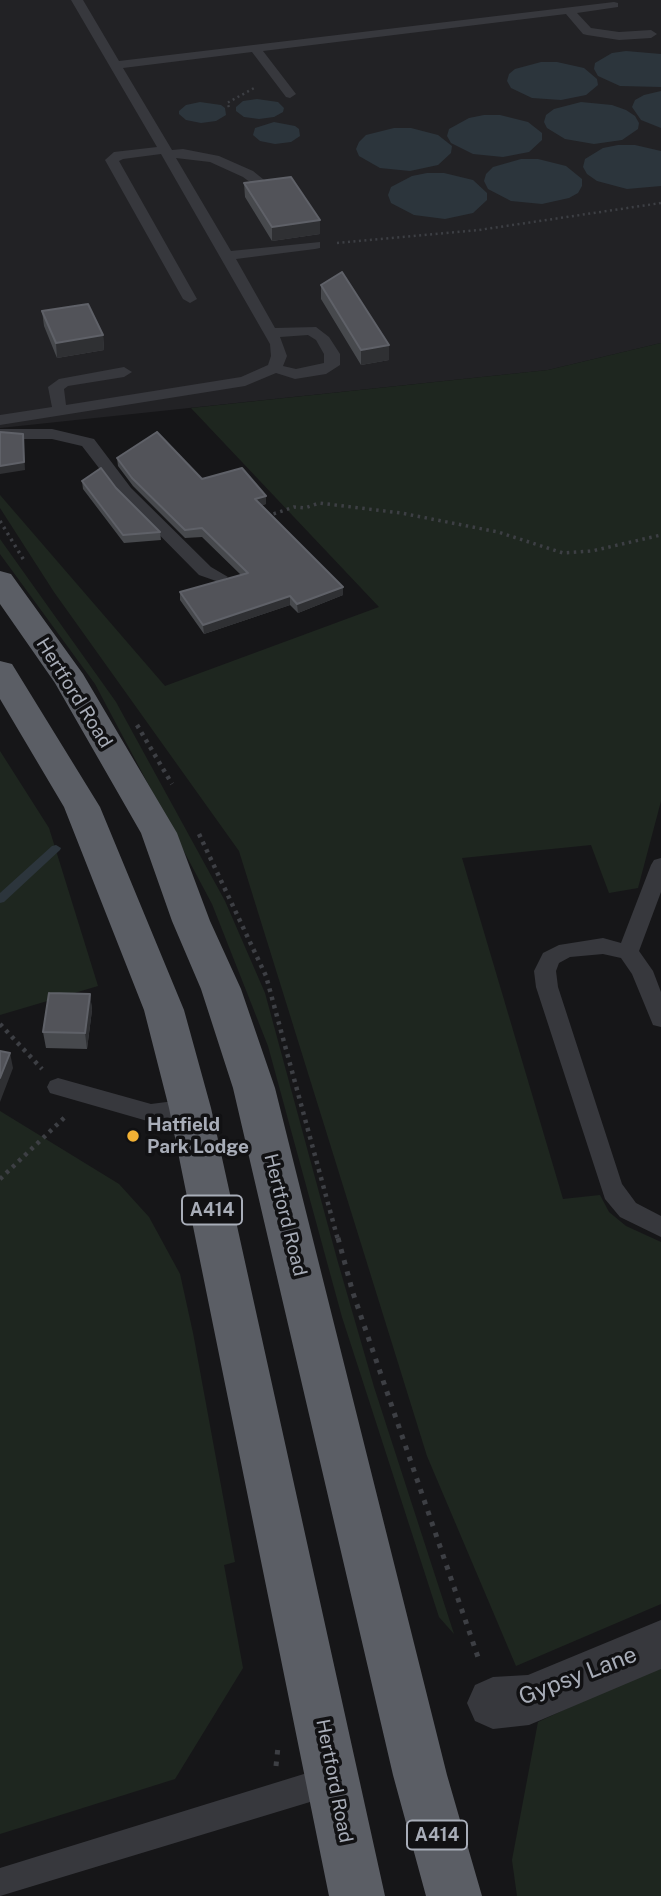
<!DOCTYPE html>
<html>
<head>
<meta charset="utf-8">
<style>
  body { margin:0 }
  canvas { display:block; background:#161618 }
</style>
</head>
<body>
<canvas width="661" height="1896"></canvas>
<script>
const ctx = document.querySelector('canvas').getContext('2d');
ctx.lineJoin = 'round';
function fillPath(path, color) { ctx.fillStyle = color; ctx.fill(path, 'evenodd'); }
const shape = rows => new Path2D(rows.map(r => 'M' + r).join(''));
function stroke(path, color, width, dash) { ctx.strokeStyle = color; ctx.lineWidth = width; ctx.lineCap = dash ? 'butt' : 'round'; ctx.setLineDash(dash || []); ctx.stroke(path); }
function write(font, color, halo, rows, align = 'center') {
  ctx.font = font + ' "Public Sans",sans-serif'; ctx.lineWidth = 7; ctx.setLineDash([]); ctx.textBaseline = 'middle'; ctx.strokeStyle = halo; ctx.fillStyle = color; for (const [text, x, y, turn = 0] of rows) {
    ctx.save(); ctx.translate(x, y); ctx.rotate((+turn || 0) * Math.PI / 180); ctx.textAlign = isNaN(turn) ? turn : align; if (halo) ctx.strokeText(text, 0, 0); ctx.fillText(text, 0, 0); ctx.restore();
  }
}
fillPath(shape([
  [0,0,661,0,661,343,548,370,0,428]
]), '#222225');
fillPath(shape([
  [661,343,661,801,638,888,609,893,591,845,462,858,563,1199,600,1195,609,1212,626,1226,661,1242,661,1604,516,1666,427,1456,239,851,54,592,0,508,0,495,165,686,379,607,191,408,548,370],
  [0,539,116,702,225,901,265,993,337,1259,374,1387,454,1634,439,1617,342,1317,268,1046,212,904,95,684,0,554],
  [0,751,49,828,98,986,0,1015],
  [0,1111,119,1184,149,1217,180,1274,193,1333,235,1562,224,1565,243,1668,175,1779,0,1834],
  [661,1665,661,1896,517,1896,512,1860,538,1722]
]), '#1e261f');
fillPath(shape([
  [626,51,661,54,661,87,620,86,598,76,594,69,595,63,612,53],
  [541,62,557,62,584,68,597,79,598,85,586,95,561,100,532,98,511,88,507,81,509,74,515,69],
  [661,91,661,128,641,120,632,107,635,100,644,95],
  [257,99,278,102,284,108,283,112,274,117,259,119,244,117,236,111,236,107,243,101],
  [200,102,221,105,225,108,226,115,216,121,201,123,186,120,179,114,179,111,186,105],
  [581,102,612,105,626,110,635,116,639,123,638,129,622,140,594,144,565,139,547,128,544,122,546,115,554,109],
  [484,115,500,115,528,122,542,133,542,140,529,152,503,157,473,154,451,143,447,136,449,129,469,118],
  [274,122,295,126,299,129,300,136,291,142,275,144,260,141,253,135,255,128],
  [394,128,411,128,438,135,452,146,451,153,438,165,410,171,380,168,359,156,356,149,359,142,366,135],
  [618,145,635,145,661,151,661,186,627,189,597,181,587,174,583,167,585,159,603,148],
  [521,159,538,159,566,166,582,179,582,186,578,193,569,198,542,204,511,201,488,189,484,181,486,174,493,167],
  [427,173,444,173,473,180,487,193,487,200,473,213,445,219,414,215,391,203,388,195,391,187,412,176]
]), '#2c353c');
fillPath(shape([
  [56,845,61,848,60,850,4,902,0,903,0,893,52,846,56,845]
]), '#2c353c');
stroke(shape([
  [229,107,227,103,256,87],
  [337,243,479,230,661,203]
]), '#3d3f44', 2.5, [2, 3.5]);
stroke(shape([
  [269,519,273,514,294,507,305,508,319,503,401,513,498,532,563,553,592,551,661,535],
  [0,521,25,562]
]), '#3d3f44', 3.5, [2.5, 4.5]);
stroke(shape([
  [137,725,172,784],
  [199,834,266,976,338,1240],
  [0,1024,42,1069],
  [0,1179,65,1117]
]), '#3d3f44', 4.5, [3.5, 5]);
stroke(shape([
  [338,1238,353,1293,480,1663],
  [276,1766,278,1747]
]), '#3d3f44', 5, [4.5, 7]);
fillPath(shape([
  [71,0,83,0,119,61,614,2,618,3,618,7,577,13,591,28,619,32,651,30,657,34,651,38,619,40,587,35,583,34,566,14,263,51,296,94,290,98,286,97,252,52,123,68,172,150,183,149,219,156,253,171,274,188,272,191,262,191,243,177,210,162,176,158,231,251,320,242,320,248,315,249,236,259,275,328,316,327,329,337,340,354,340,365,326,374,295,379,276,373,245,386,0,425,0,415,52,407,48,387,59,379,124,367,132,372,124,377,68,386,64,389,66,405,241,377,268,365,271,356,270,344,161,154,123,159,119,161,197,299,190,303,183,299,105,160,114,152,157,147,71,0],
  [308,335,316,340,324,354,324,363,296,369,283,366,287,356,280,337,308,335],
  [0,429,52,429,94,439,131,488,211,567,228,577,219,582,199,575,119,494,82,446,52,439,0,439,0,429],
  [661,858,661,892,639,951,653,971,661,992,661,1027,653,1025,632,974,621,958,603,954,570,957,559,963,556,971,558,987,622,1184,636,1203,661,1216,661,1237,620,1217,605,1199,536,987,534,971,543,953,559,945,603,938,621,943,651,865,654,860,661,858],
  [58,1078,151,1104,190,1099,198,1102,201,1108,198,1114,190,1117,151,1122,50,1093,47,1087,50,1081,58,1078],
  [333,1765,343,1770,348,1780,343,1790,333,1795,0,1896,0,1868,333,1765]
]), '#37383d');
fillPath(shape([
  [661,1620,661,1669,529,1725,493,1729,475,1721,467,1703,475,1685,493,1677,528,1675,661,1620]
]), '#37383d');
fillPath(shape([
  [0,571,11,574,83,674,177,833,210,921,241,989,275,1088,447,1775,482,1896,426,1896,393,1775,233,1088,201,989,172,921,141,833,55,683,0,604,0,571],
  [0,661,12,664,100,807,184,1010,211,1108,385,1896,329,1896,169,1108,144,1010,64,807,0,699,0,661]
]), '#5b5e65');
fillPath(shape([
  [244,183,320,234,272,241,245,197],
  [321,285,389,345,389,360,361,365,321,299],
  [42,311,103,335,104,350,57,358,44,326],
  [117,458,266,496,266,504,262,505,343,587,343,595,298,613,290,605,204,634,180,600,180,592,241,575,202,537,185,538,133,486,118,466],
  [82,481,116,488,160,532,161,540,124,543,83,489],
  [90,994,92,1010,87,1049,46,1048,43,1032]
]), '#47494d');
fillPath(shape([
  [320,220,320,234,272,241,272,227],
  [103,335,104,350,57,358,56,343],
  [389,345,389,360,361,365,361,350],
  [23,434,25,470,0,474,0,466],
  [266,496,266,504,255,507,255,499],
  [343,587,343,595,298,613,297,604],
  [290,596,290,605,204,634,203,625],
  [90,994,92,1010,87,1049,85,1033],
  [10,1053,13,1068,0,1102,0,1078]
]), '#2f3033');
const building = shape([
  [291,177,320,220,272,227,244,183,291,177],
  [342,272,389,345,361,350,321,285,342,272],
  [88,304,103,335,56,343,42,311,88,304],
  [0,432,23,434,24,462,0,466,0,432],
  [157,432,202,479,242,468,266,496,255,499,343,587,297,604,290,596,203,625,180,592,248,573,202,528,185,530,132,478,117,458,157,432],
  [101,468,116,488,160,532,123,535,82,481,101,468],
  [49,993,90,994,85,1033,43,1032,49,993],
  [0,1051,10,1053,0,1078,0,1051]
]);
fillPath(building, '#525359');
stroke(building, '#5f6168', 2);
for (const [x, y, r, color] of [
  [133,1136,7,"#f2b134"]
]) { const dot = new Path2D(); dot.arc(x, y, r, 0, 2 * Math.PI); ctx.fillStyle = color; ctx.fill(dot); stroke(dot, '#111113', 2.5); }
for (const [x, y, w] of [
  [212,1210,60],
  [437,1835,60]
]) { const box = new Path2D(); box.roundRect(x - w / 2, y - 14.5, w, 29, 5); ctx.fillStyle = '#111113'; ctx.fill(box); stroke(box, '#a8adb8', 2); }
write('bold 18px', '#a8adb8', null, [
  ["A414",212,1210],
  ["A414",437,1835]
]);
write('19px', '#a8adb8', '#111113', [
  ["Hertford Road",74,693,58],
  ["Hertford Road",285,1215,76],
  ["Hertford Road",334,1781,79]
]);
write('bold 19px', '#a8adb8', '#111113', [
  ["Hatfield",147,1125],
  ["Park Lodge",147,1147]
], 'left');
write('23px', '#a8adb8', '#111113', [
  ["Gypsy Lane",578,1676,-21]
]);
</script>
</body>
</html>
